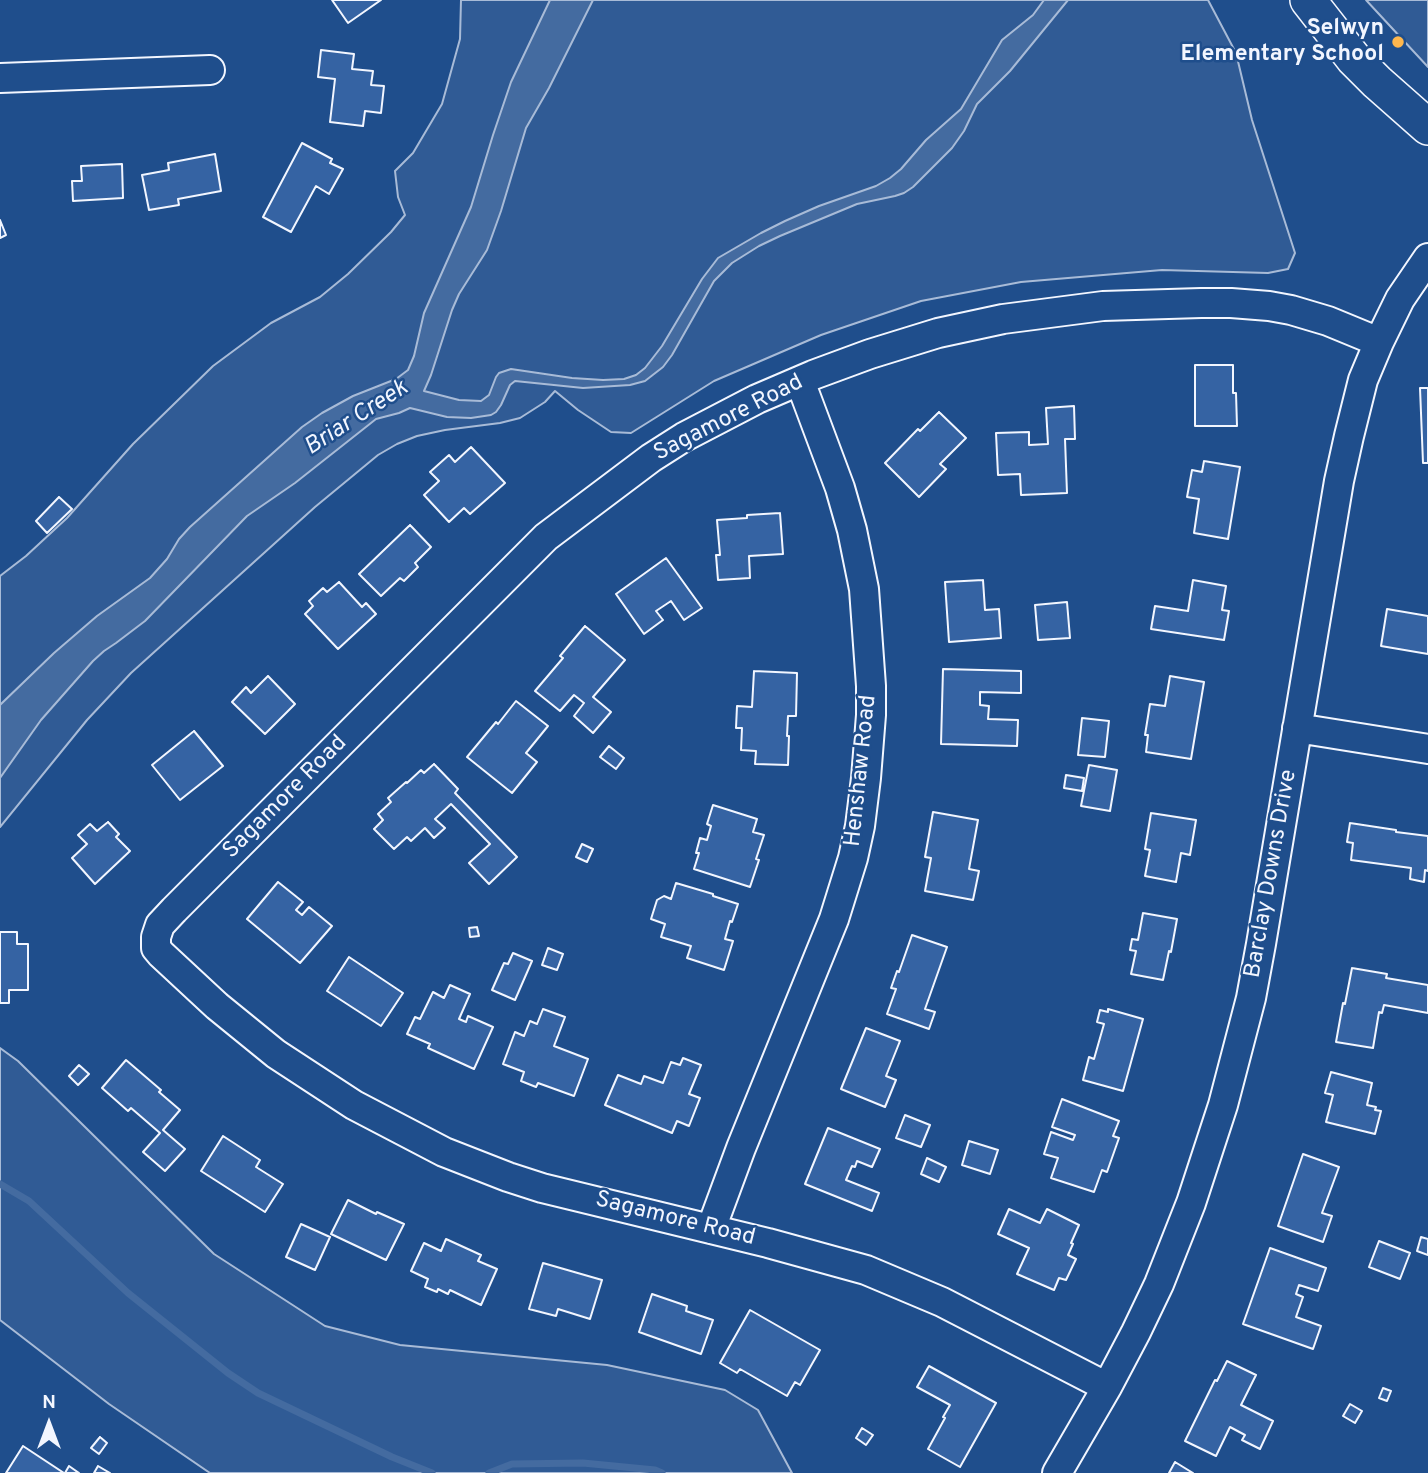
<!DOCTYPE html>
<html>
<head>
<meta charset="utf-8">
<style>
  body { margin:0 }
  #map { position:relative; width:1428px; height:1473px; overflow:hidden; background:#1f4e8c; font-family:Overpass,sans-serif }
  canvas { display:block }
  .north { position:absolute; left:14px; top:1389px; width:70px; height:70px; -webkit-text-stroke:5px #1f4e8c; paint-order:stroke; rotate:0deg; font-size:19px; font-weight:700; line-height:28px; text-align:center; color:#f2f6ff }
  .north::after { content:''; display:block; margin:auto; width:24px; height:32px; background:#f2f6ff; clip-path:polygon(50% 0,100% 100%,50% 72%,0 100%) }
</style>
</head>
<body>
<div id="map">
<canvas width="1428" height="1473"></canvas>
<div class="north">N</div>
</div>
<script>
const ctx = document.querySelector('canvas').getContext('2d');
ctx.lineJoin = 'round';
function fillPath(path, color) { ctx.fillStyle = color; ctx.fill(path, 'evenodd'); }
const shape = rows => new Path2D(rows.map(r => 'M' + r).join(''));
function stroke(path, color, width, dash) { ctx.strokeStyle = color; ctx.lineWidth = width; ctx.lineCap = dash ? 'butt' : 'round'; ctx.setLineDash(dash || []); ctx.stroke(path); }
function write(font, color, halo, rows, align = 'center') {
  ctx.font = font + ' Overpass,sans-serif'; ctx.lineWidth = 5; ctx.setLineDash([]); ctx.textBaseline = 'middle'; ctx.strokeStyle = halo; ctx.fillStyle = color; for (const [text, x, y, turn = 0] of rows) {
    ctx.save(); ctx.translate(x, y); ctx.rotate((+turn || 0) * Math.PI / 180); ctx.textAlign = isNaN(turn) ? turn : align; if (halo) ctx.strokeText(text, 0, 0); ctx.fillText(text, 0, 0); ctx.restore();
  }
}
const built = shape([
  [461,0,1208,0,1236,53,1252,120,1295,253,1288,269,1268,273,1162,270,1021,282,921,301,821,335,714,381,631,433,611,432,578,410,555,391,545,402,520,418,500,423,445,430,417,436,397,444,378,455,315,507,131,673,87,720,0,827,0,576,26,556,67,518,133,444,213,366,271,323,320,297,348,274,391,232,405,215,398,197,395,171,413,153,442,104,460,39,461,0],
  [1366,0,1428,0,1428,67,1378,13,1366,0],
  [0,1048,18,1061,214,1254,325,1326,400,1345,607,1365,725,1390,758,1410,792,1473,210,1473,109,1404,0,1320,0,1048]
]);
fillPath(built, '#305b95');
stroke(built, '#a8bbd7', 2);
const water = shape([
  [550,0,593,0,549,88,526,128,501,211,487,250,459,294,452,310,431,375,424,391,459,400,481,401,489,395,496,377,499,373,511,369,572,378,603,380,624,379,636,375,645,368,662,346,702,279,718,258,761,233,785,221,819,206,876,186,890,178,901,169,926,140,961,109,1002,40,1033,15,1044,0,1068,0,1010,71,977,104,964,131,952,148,913,187,904,193,895,196,857,204,780,236,759,246,732,263,714,281,672,355,663,367,645,381,630,385,583,388,515,381,510,385,501,405,496,412,491,415,471,418,447,417,410,408,399,413,376,419,371,423,295,483,247,516,145,621,116,643,104,651,93,661,41,720,0,778,0,705,54,653,97,616,150,578,167,559,179,539,190,527,302,427,322,413,353,396,396,379,408,370,414,356,424,313,471,207,493,135,511,82,550,0]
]);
fillPath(water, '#446ba0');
stroke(water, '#a8bbd7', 2);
stroke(shape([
  [0,1184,29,1201,128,1293,228,1373,258,1393,392,1457,432,1473],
  [489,1473,512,1464,583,1463,655,1470,662,1473]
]), '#446ba0', 7);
const building = shape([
  [332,0,381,0,348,23,332,0],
  [321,50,354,54,352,69,373,71,371,85,384,86,381,113,365,111,363,126,330,122,335,79,318,77,321,50],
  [302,143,332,159,330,163,343,169,329,194,316,186,291,232,263,217,302,143],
  [215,154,221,191,178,199,179,205,149,210,142,175,169,170,168,163,215,154],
  [122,164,123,198,73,201,72,181,82,181,81,166,122,164],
  [0,220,6,235,0,238,0,220],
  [1195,365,1233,365,1233,393,1236,393,1237,426,1195,426,1195,365],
  [1420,388,1428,388,1428,463,1423,463,1420,388],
  [1074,406,1075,439,1065,439,1067,493,1021,495,1020,474,998,475,996,433,1029,432,1029,445,1048,444,1046,408,1074,406],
  [939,412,966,438,940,464,946,469,919,497,885,463,918,429,920,431,939,412],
  [471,447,505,483,470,514,464,508,449,522,424,495,439,481,430,472,449,455,455,462,471,447],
  [1204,461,1240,467,1228,539,1194,533,1199,499,1187,497,1192,470,1202,472,1204,461],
  [59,497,72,509,47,533,36,521,59,497],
  [780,513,783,554,749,556,750,578,718,580,716,555,720,555,717,520,747,518,747,515,780,513],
  [410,525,431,547,415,563,418,567,404,581,400,578,381,596,359,574,410,525],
  [666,558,702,608,684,620,671,601,656,611,663,620,644,634,616,594,666,558],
  [983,580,985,610,999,609,1001,638,949,642,945,582,983,580],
  [1193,580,1226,586,1222,610,1229,611,1224,640,1151,629,1155,606,1188,611,1193,580],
  [339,582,362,607,366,603,376,614,338,649,305,614,313,606,309,601,323,588,327,592,339,582],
  [1067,602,1070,638,1038,640,1035,605,1067,602],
  [1387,609,1428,616,1428,654,1381,646,1387,609],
  [585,626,625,660,593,697,611,712,593,733,574,716,584,703,574,695,560,711,535,691,563,658,560,656,585,626],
  [943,669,1021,671,1021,693,980,692,980,705,989,706,988,719,1018,720,1017,746,941,744,943,669],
  [754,671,797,673,796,716,788,716,787,736,789,736,788,765,755,764,756,751,741,750,742,728,736,728,737,706,752,707,754,671],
  [268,676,295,704,265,734,232,702,246,687,251,693,268,676],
  [1170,676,1204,682,1191,759,1146,752,1148,735,1145,735,1150,704,1165,706,1170,676],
  [516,701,548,726,526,753,537,762,512,793,467,757,496,722,498,724,516,701],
  [1082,718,1109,721,1105,757,1078,755,1082,718],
  [194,731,223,766,180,800,152,765,194,731],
  [609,746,624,758,616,769,600,757,609,746],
  [434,764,458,789,455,793,517,857,489,884,469,863,490,844,451,804,435,819,445,828,434,838,425,828,411,841,407,837,394,849,374,829,383,820,378,814,391,802,388,798,406,782,407,783,421,770,424,773,434,764],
  [1089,765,1117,770,1110,811,1081,806,1089,765],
  [1066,775,1084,778,1082,791,1064,788,1066,775],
  [713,805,757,819,753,832,764,835,756,859,759,860,750,887,694,869,699,853,696,853,700,838,707,840,711,826,707,824,713,805],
  [933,812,978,820,969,869,979,871,973,900,925,891,931,858,925,857,933,812],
  [1151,813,1196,820,1190,855,1181,853,1176,882,1145,876,1150,850,1145,849,1151,813],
  [108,822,119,834,116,837,130,851,95,884,72,858,87,844,78,835,90,824,97,831,108,822],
  [1350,823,1396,830,1396,832,1428,836,1428,871,1425,870,1424,882,1410,879,1411,868,1351,860,1353,843,1347,842,1350,823],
  [582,844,593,849,587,862,576,857,582,844],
  [278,882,303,902,296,910,302,915,309,907,332,926,300,963,247,919,278,882],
  [676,883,713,894,713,896,738,904,732,922,730,921,725,939,733,941,724,970,687,958,691,946,661,937,665,924,651,919,657,900,664,896,671,899,676,883],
  [1143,913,1177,919,1171,952,1169,951,1163,980,1131,974,1136,951,1130,950,1132,939,1138,940,1143,913],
  [477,927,479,936,470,937,469,928,477,927],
  [0,932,17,932,17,944,28,944,28,990,9,990,9,1003,0,1003,0,932],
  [912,935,947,947,925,1009,935,1012,929,1029,887,1014,896,989,891,988,897,971,899,972,912,935],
  [548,948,563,954,557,970,542,965,548,948],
  [513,953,532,961,515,1000,492,990,504,963,508,964,513,953],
  [349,957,403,993,381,1026,327,991,349,957],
  [1352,968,1387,974,1386,978,1428,985,1428,1013,1384,1005,1382,1013,1379,1012,1373,1048,1336,1042,1343,1003,1345,1004,1352,968],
  [450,985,470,994,459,1019,466,1022,468,1016,493,1027,474,1069,428,1048,430,1044,407,1034,415,1017,420,1019,433,992,444,998,450,985],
  [543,1009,565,1017,554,1046,588,1059,574,1096,538,1083,536,1087,521,1081,524,1072,503,1064,515,1032,524,1036,530,1021,537,1024,543,1009],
  [1108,1009,1143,1019,1123,1091,1083,1080,1089,1057,1094,1059,1104,1024,1097,1022,1100,1010,1108,1012,1108,1009],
  [866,1028,900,1041,886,1076,896,1080,885,1107,841,1089,866,1028],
  [683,1058,701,1065,689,1094,700,1098,689,1126,677,1121,672,1133,605,1105,618,1075,641,1084,644,1076,663,1083,671,1062,680,1065,683,1058],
  [126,1060,161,1090,159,1092,180,1110,163,1130,185,1149,165,1171,143,1152,160,1133,131,1108,128,1111,102,1088,126,1060],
  [79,1065,89,1074,78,1085,69,1076,79,1065],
  [1331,1072,1372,1083,1367,1105,1376,1107,1375,1110,1381,1111,1375,1134,1326,1122,1333,1095,1325,1093,1331,1072],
  [1062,1099,1119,1121,1113,1136,1119,1138,1107,1172,1102,1170,1094,1192,1051,1178,1058,1158,1044,1154,1051,1132,1073,1140,1075,1135,1052,1127,1062,1099],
  [905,1115,930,1125,921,1147,896,1138,905,1115],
  [828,1128,880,1149,872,1167,857,1161,855,1167,852,1166,846,1180,879,1193,872,1211,805,1184,828,1128],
  [223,1136,260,1160,256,1167,283,1184,265,1212,201,1171,223,1136],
  [969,1141,998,1150,990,1174,962,1165,969,1141],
  [1303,1154,1339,1167,1322,1213,1332,1216,1323,1242,1278,1226,1303,1154],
  [927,1158,946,1167,939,1182,921,1174,927,1158],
  [348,1200,376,1214,377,1212,404,1224,386,1260,331,1234,348,1200],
  [1009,1209,1040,1223,1047,1209,1079,1225,1071,1243,1073,1244,1068,1255,1076,1259,1066,1280,1059,1278,1054,1290,1017,1274,1029,1248,998,1234,1009,1209],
  [301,1224,330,1237,315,1270,286,1257,301,1224],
  [1421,1237,1428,1239,1428,1255,1417,1251,1421,1237],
  [446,1239,481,1255,478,1261,497,1269,481,1305,450,1290,448,1294,438,1289,437,1292,425,1287,428,1279,411,1271,424,1243,441,1251,446,1239],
  [1379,1241,1410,1253,1400,1279,1369,1267,1379,1241],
  [1270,1248,1326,1268,1318,1291,1299,1285,1296,1294,1303,1297,1296,1317,1321,1326,1313,1349,1243,1324,1270,1248],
  [543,1263,602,1280,590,1319,558,1309,556,1316,529,1309,543,1263],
  [652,1294,687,1306,686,1311,713,1320,701,1354,639,1332,652,1294],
  [750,1310,820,1350,800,1385,795,1382,787,1396,740,1369,737,1373,720,1363,750,1310],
  [1227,1361,1256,1375,1241,1405,1273,1421,1260,1449,1242,1440,1245,1435,1230,1427,1216,1456,1185,1441,1215,1380,1217,1381,1227,1361],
  [929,1366,996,1403,960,1467,928,1449,945,1418,943,1417,950,1405,917,1387,929,1366],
  [1383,1388,1391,1391,1387,1401,1379,1398,1383,1388],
  [1350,1404,1362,1411,1355,1423,1343,1416,1350,1404],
  [862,1428,873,1435,866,1445,856,1438,862,1428],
  [100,1437,107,1443,99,1454,91,1448,100,1437],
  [23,1446,64,1473,6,1473,23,1446],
  [1175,1462,1193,1473,1169,1473,1175,1462],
  [69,1466,79,1473,65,1473,69,1466],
  [98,1466,110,1473,94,1473,98,1466]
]);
fillPath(building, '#3563a3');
stroke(building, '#f2f6ff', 2);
const minor = shape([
  [0,78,210,70],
  [1297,728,1428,749],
  [711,1229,741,1148,834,919,853,858,860,826,866,778,871,715,871,686,864,589,852,530,840,488,800,381],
  [1107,1387,942,1302,866,1270,768,1243,542,1188,508,1177,444,1152,354,1105,276,1054,217,1006,161,954,156,948,156,937,160,925,174,910,546,537,651,458,684,437,757,399,813,375,870,354,938,333,1003,319,1103,306,1201,303,1231,303,1269,306,1291,310,1328,321,1379,342],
  [1057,1473,1107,1387,1136,1332,1159,1284,1191,1203,1223,1105,1251,998,1261,944,1339,481,1349,436,1363,380,1379,342,1400,299,1428,258]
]);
const major = shape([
  [1308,0,1354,59,1377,82,1428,127]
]);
stroke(minor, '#f2f6ff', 32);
stroke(major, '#f2f6ff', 38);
stroke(minor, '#1f4e8c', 28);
stroke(major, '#1f4e8c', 35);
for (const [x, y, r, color] of [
  [1398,42,7,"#ffb74d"]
]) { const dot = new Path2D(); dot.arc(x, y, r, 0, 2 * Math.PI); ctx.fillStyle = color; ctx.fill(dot); stroke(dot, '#1f4e8c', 2.5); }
write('bold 23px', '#f2f6ff', '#1f4e8c', [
  ["Selwyn",1384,29],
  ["Elementary School",1384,55]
], 'right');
write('23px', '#f2f6ff', '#1f4e8c', [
  ["Sagamore Road",729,419,-27],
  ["Henshaw Road",862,771,-84],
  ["Sagamore Road",286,798,-45],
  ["Barclay Downs Drive",1272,874,-80],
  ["Sagamore Road",675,1220,14]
]);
write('italic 24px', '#f2f6ff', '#1f4e8c', [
  ["Briar Creek",357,419,-33]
]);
</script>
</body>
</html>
